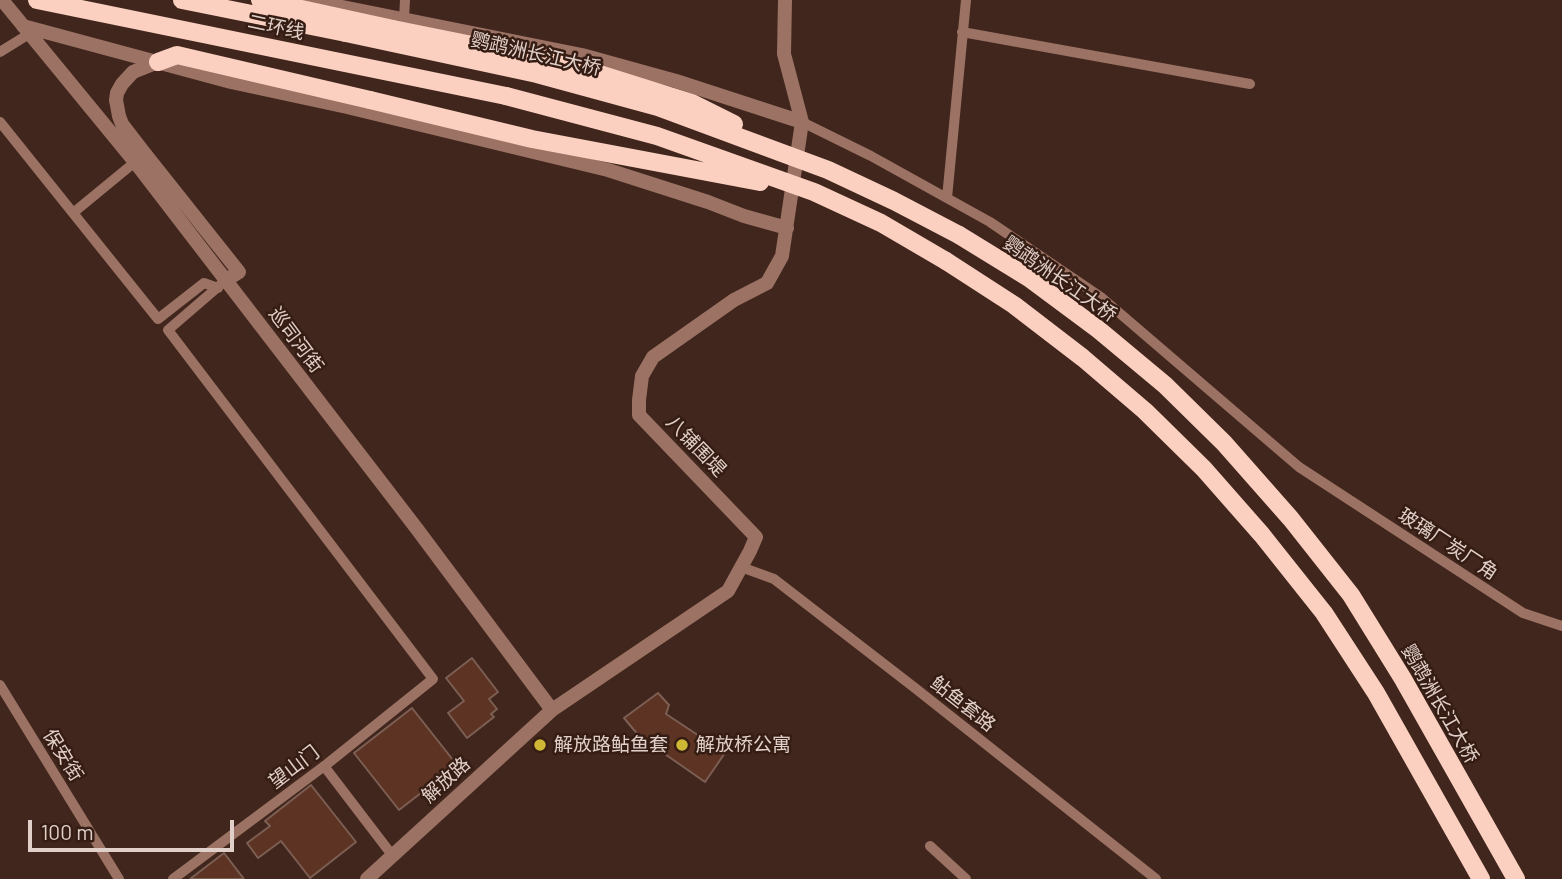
<!DOCTYPE html>
<html>
<head>
<meta charset="utf-8">
<style>
  body { margin:0 }
  #map { position:relative; width:1562px; height:879px; overflow:hidden; background:#40261d; font-family:Barlow,sans-serif }
  canvas { display:block }
  .scale { position:absolute; left:28px; top:820px; width:206px; height:32px; box-sizing:border-box; border:4px solid #e1cfc9; border-top:0; padding-left:9px; font-size:21px; line-height:24px; white-space:nowrap; color:#e1cfc9; -webkit-text-stroke:5px #361d13; paint-order:stroke }
</style>
</head>
<body>
<div id="map">
<canvas width="1562" height="879"></canvas>
<div class="scale">100 m</div>
</div>
<script>
const ctx = document.querySelector('canvas').getContext('2d');
ctx.lineJoin = 'round';
function fillPath(path, color) { ctx.fillStyle = color; ctx.fill(path, 'evenodd'); }
const shape = rows => new Path2D(rows.map(r => 'M' + r).join(''));
function stroke(path, color, width, dash) { ctx.strokeStyle = color; ctx.lineWidth = width; ctx.lineCap = dash ? 'butt' : 'round'; ctx.setLineDash(dash || []); ctx.stroke(path); }
function write(font, color, halo, rows, align = 'center') {
  ctx.font = font + ' Barlow,"Noto Sans SC",sans-serif'; ctx.lineWidth = 5; ctx.setLineDash([]); ctx.textBaseline = 'middle'; ctx.strokeStyle = halo; ctx.fillStyle = color; for (const [text, x, y, turn = 0] of rows) {
    ctx.save(); ctx.translate(x, y); ctx.rotate((+turn || 0) * Math.PI / 180); ctx.textAlign = isNaN(turn) ? turn : align; if (halo) ctx.strokeText(text, 0, 0); ctx.fillText(text, 0, 0); ctx.restore();
  }
}
const building = shape([
  [472,658,498,692,489,699,497,709,491,714,494,717,467,738,448,713,464,701,446,678,472,658],
  [658,693,669,705,666,714,725,753,705,782,639,736,624,718,658,693],
  [412,708,457,765,399,810,354,753,412,708],
  [311,785,356,842,310,878,281,841,258,858,247,843,270,826,265,821,311,785],
  [224,853,244,879,190,879,224,853]
]);
fillPath(building, '#5d3424');
stroke(building, '#7c5e53', 2);
stroke(shape([
  [404,19,405,0],
  [962,32,1250,84],
  [0,52,29,34],
  [0,122,158,319,204,283,218,288],
  [802,122,871,156,990,222,1102,298,1299,467,1523,613,1562,626],
  [947,198,966,0],
  [73,213,135,162],
  [741,567,774,579,915,688,1156,879],
  [0,685,119,879],
  [324,766,392,855],
  [930,846,966,879],
  [173,879,327,764,433,679,168,330,226,280]
]), '#9b7263', 10);
stroke(shape([
  [2,0,135,162,417,529,552,710],
  [307,0,582,55,676,81,802,122],
  [23,26,231,82,347,107,608,170,708,202,744,216,787,228],
  [158,62,133,72,122,84,117,93,116,100,119,116,122,124,142,150,239,272,226,280],
  [367,879,552,710,728,591,750,551,756,537,639,415,639,400,642,376,653,357,734,300,767,283,782,256,802,122,784,54,785,0]
]), '#9b7263', 14);
stroke(shape([
  [37,0,506,96],
  [182,0,346,33],
  [260,0,393,29],
  [158,62,177,55,370,100],
  [959,235,1029,278,1099,330,1165,385,1224,443,1291,519,1351,595,1403,679,1516,879],
  [946,261,1014,305,1083,358,1145,411,1204,469,1262,535,1324,613,1376,693,1481,879]
]), '#fcd0c0', 18);
stroke(shape([
  [393,29,571,65,692,103,734,124],
  [346,33,537,74,658,107,828,170,894,201,959,235],
  [506,96,657,136,814,192,881,223,946,261],
  [370,100,532,139,760,182]
]), '#fcd0c0', 18);
for (const [x, y, r, color] of [
  [540,745,7,"#d0b837"],
  [682,745,7,"#d0b837"]
]) { const dot = new Path2D(); dot.arc(x, y, r, 0, 2 * Math.PI); ctx.fillStyle = color; ctx.fill(dot); stroke(dot, '#361d13', 2.5); }
write('19px', '#e1cfc9', '#361d13', [
  ["二环线",276,27,12],
  ["鹦鹉洲长江大桥",536,54,13],
  ["鹦鹉洲长江大桥",1060,279,35],
  ["巡司河街",296,340,53],
  ["八铺围堤",696,446,46],
  ["玻璃厂炭厂角",1448,544,33],
  ["鲇鱼套路",963,704,38],
  ["鹦鹉洲长江大桥",1440,704,60],
  ["保安街",63,755,58],
  ["望山门",294,767,-37],
  ["解放路",446,780,-42]
]);
write('19px', '#e1cfc9', '#361d13', [
  ["解放路鲇鱼套",554,745],
  ["解放桥公寓",696,745]
], 'left');
</script>
</body>
</html>
